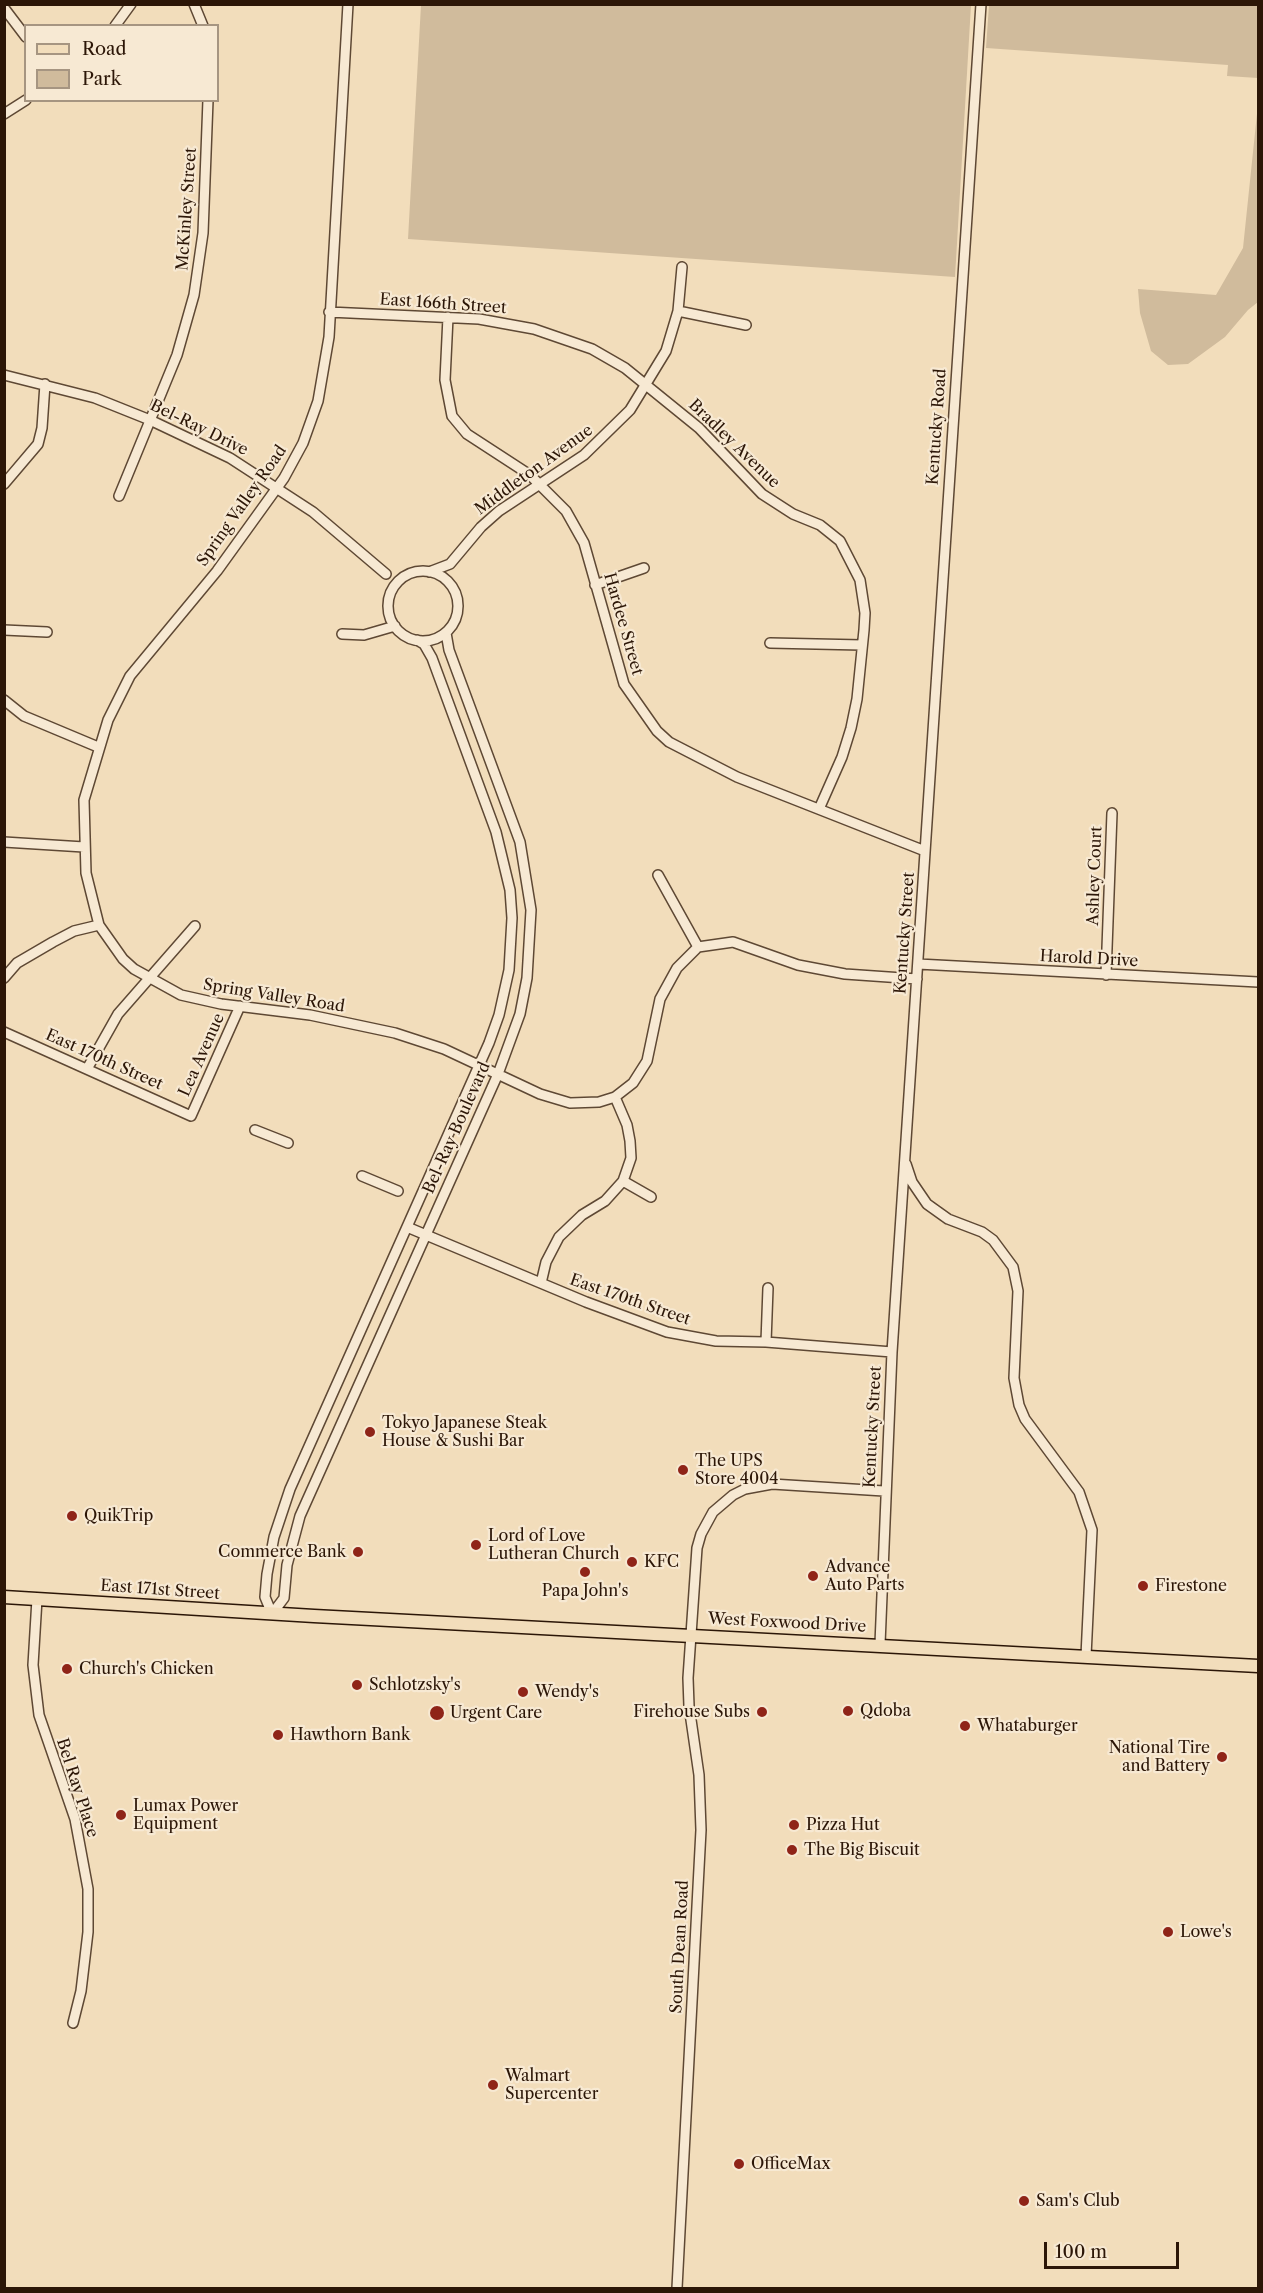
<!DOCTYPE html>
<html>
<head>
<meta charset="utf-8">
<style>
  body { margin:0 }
  #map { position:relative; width:1263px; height:2293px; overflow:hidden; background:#f2ddbb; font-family:"Libre Caslon Text",serif }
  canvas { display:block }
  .frame { position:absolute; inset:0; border:6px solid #2c1607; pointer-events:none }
  .legend { position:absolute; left:24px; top:24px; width:195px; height:78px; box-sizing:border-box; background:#f7e9d3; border:2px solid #a69581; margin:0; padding:8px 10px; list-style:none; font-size:18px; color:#2c1607 }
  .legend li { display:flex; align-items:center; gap:12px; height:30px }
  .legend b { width:30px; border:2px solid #a69581 }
  .scale { position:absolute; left:1044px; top:2242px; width:135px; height:27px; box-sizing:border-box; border:3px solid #2c1607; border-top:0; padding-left:8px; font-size:18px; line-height:21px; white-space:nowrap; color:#2c1607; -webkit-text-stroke:4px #f7e9d3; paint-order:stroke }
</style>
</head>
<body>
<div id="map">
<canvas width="1263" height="2293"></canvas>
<div class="frame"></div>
<ul class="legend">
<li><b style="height:8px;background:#f2ddbb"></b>Road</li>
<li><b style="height:16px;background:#d0bb9c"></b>Park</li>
</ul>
<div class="scale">100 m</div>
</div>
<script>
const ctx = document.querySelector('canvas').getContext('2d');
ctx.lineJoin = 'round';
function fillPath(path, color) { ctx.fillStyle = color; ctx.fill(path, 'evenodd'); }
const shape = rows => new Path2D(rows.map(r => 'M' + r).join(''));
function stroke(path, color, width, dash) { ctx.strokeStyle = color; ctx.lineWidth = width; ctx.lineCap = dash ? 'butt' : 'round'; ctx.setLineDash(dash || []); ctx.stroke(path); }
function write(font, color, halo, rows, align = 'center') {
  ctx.font = font + ' "Libre Caslon Text",serif'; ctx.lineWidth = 4.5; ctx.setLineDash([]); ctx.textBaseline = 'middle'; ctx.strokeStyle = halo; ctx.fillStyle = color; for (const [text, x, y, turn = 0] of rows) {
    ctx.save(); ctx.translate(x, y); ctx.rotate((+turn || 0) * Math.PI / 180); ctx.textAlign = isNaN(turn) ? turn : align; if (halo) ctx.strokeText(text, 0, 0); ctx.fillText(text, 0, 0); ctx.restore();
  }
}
fillPath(shape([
  [421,5,971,5,955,277,408,239],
  [989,5,1258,5,1258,78,1227,76,1228,65,986,48],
  [1258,104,1258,302,1248,310,1225,337,1188,364,1168,365,1151,351,1140,313,1138,289,1216,295,1243,248]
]), '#d0bb9c');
const minor = shape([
  [194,4,203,26],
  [348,4,329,337,318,401,303,443,284,478,217,571,130,676,108,720,84,800,86,873,99,925,123,959,134,969,181,995,221,1004,310,1015,395,1033,444,1049,540,1094,570,1103,599,1102,615,1097,633,1083,647,1061,660,999,677,968,698,947,733,942,798,965,845,974,917,979],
  [4,8,26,37],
  [115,26,131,4],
  [4,114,26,100],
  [678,311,746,325],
  [329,312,479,319,534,329,592,349,625,368,699,428,762,494,793,514,820,525,840,541,860,580,865,613,864,630,857,699,851,728,842,757,819,809],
  [448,317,445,380,452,416,467,434,530,475,566,511,584,543,624,684,657,731,669,742,737,777,925,851],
  [4,375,95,398,150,420,230,458,313,512,386,574],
  [4,484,38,444,42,428,45,384],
  [119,496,177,355,194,295,203,233,208,100],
  '388 606a35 35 0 1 1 70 0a35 35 0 1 1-70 0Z',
  [429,572,450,564,481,527,499,511,584,455,630,410,666,351,678,311,682,267],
  [595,585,644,568],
  [4,630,47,632],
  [342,634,364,635,395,626],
  [770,643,862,645],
  [4,700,24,716,98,747],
  [4,842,84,847],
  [658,875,698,947],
  [918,964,1258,982],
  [1106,975,1112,813],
  [4,978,17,963,53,942,74,931,99,925],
  [4,1032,191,1116,240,1006],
  [87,1069,118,1014,195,926],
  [255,1130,288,1143],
  [906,1164,912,1182,927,1204,948,1219,982,1232,993,1240,1013,1267,1018,1291,1014,1378,1019,1405,1025,1419,1079,1492,1092,1530,1086,1656],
  [362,1176,398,1191],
  [623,1181,651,1197],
  [407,1227,586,1302,667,1332,716,1341,766,1342,892,1352],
  [541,1283,546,1262,559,1237,582,1215,605,1201,623,1181,631,1158,630,1141,627,1125,615,1097],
  [766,1342,768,1288],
  [37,1599,33,1665,39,1715,75,1819,88,1889,88,1932,81,1991,73,2023],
  [272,1614,284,1598,287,1565,300,1516,498,1074,520,1014,527,978,531,910,520,842,449,650,446,633],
  [272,1614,265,1597,267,1574,274,1537,290,1489,489,1043,499,1015,509,970,512,918,510,890,496,832,432,658,424,644,417,640],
  [880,1644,892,1352,981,4],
  [677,2288,701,1830,699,1775,689,1706,688,1678,697,1548,701,1534,713,1512,733,1495,745,1489,772,1484,884,1491]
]);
const major = shape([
  [4,1597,314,1616,1258,1666]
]);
stroke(minor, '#5e4834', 12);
stroke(major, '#2c1607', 15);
stroke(minor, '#f7e9d3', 9);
stroke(major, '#f2ddbb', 12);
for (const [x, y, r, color] of [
  [370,1432,6,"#8f2418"],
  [683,1470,6,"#8f2418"],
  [72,1516,6,"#8f2418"],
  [476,1545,6,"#8f2418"],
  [358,1552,6,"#8f2418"],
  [632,1562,6,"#8f2418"],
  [585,1572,6,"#8f2418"],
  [813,1576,6,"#8f2418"],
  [1143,1586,6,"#8f2418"],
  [67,1669,6,"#8f2418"],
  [357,1685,6,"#8f2418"],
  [523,1692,6,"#8f2418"],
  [848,1711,6,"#8f2418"],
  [762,1712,6,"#8f2418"],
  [437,1713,8,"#8f2418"],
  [965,1726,6,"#8f2418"],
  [278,1735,6,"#8f2418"],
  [1222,1757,6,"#8f2418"],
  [121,1815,6,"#8f2418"],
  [794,1825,6,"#8f2418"],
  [792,1850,6,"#8f2418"],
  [1168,1932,6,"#8f2418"],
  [493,2085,6,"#8f2418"],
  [739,2164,6,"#8f2418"],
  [1024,2201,6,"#8f2418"]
]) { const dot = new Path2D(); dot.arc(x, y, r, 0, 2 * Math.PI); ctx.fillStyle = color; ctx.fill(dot); stroke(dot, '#f7e9d3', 2); }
write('16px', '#2c1607', '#f7e9d3', [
  ["McKinley Street",187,209,-86],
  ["East 166th Street",443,304,4],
  ["Kentucky Road",937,427,-86],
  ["Bel-Ray Drive",199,428,26],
  ["Bradley Avenue",734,444,44],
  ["Middleton Avenue",534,470,-36],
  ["Spring Valley Road",242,506,-55],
  ["Hardee Street",623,624,74],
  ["Ashley Court",1095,876,-88],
  ["Kentucky Street",905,933,-86],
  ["Harold Drive",1089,959,3],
  ["Spring Valley Road",274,996,9],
  ["Lea Avenue",202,1055,-66],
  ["East 170th Street",104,1060,24],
  ["Bel-Ray Boulevard",457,1128,-66],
  ["East 170th Street",630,1300,19],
  ["Kentucky Street",873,1427,-87],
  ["East 171st Street",160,1590,4],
  ["West Foxwood Drive",787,1623,3],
  ["Bel Ray Place",77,1788,72],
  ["South Dean Road",680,1947,-87]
]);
write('16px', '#2c1607', '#f7e9d3', [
  ["Tokyo Japanese Steak",382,1423],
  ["House & Sushi Bar",382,1441],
  ["The UPS",695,1461],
  ["Store 4004",695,1479],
  ["QuikTrip",84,1516],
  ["Lord of Love",488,1536],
  ["Lutheran Church",488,1554],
  ["Commerce Bank",346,1552,"right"],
  ["KFC",644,1562],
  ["Advance",825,1567],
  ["Auto Parts",825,1585],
  ["Firestone",1155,1586],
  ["Papa John's",585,1591,"center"],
  ["Church's Chicken",79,1669],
  ["Schlotzsky's",369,1685],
  ["Wendy's",535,1692],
  ["Qdoba",860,1711],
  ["Firehouse Subs",750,1712,"right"],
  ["Urgent Care",450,1713],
  ["Whataburger",977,1726],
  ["Hawthorn Bank",290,1735],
  ["National Tire",1210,1748,"right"],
  ["and Battery",1210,1766,"right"],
  ["Lumax Power",133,1806],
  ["Equipment",133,1824],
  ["Pizza Hut",806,1825],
  ["The Big Biscuit",804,1850],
  ["Lowe's",1180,1932],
  ["Walmart",505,2076],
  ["Supercenter",505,2094],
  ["OfficeMax",751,2164],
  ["Sam's Club",1036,2201]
], 'left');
</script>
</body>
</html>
